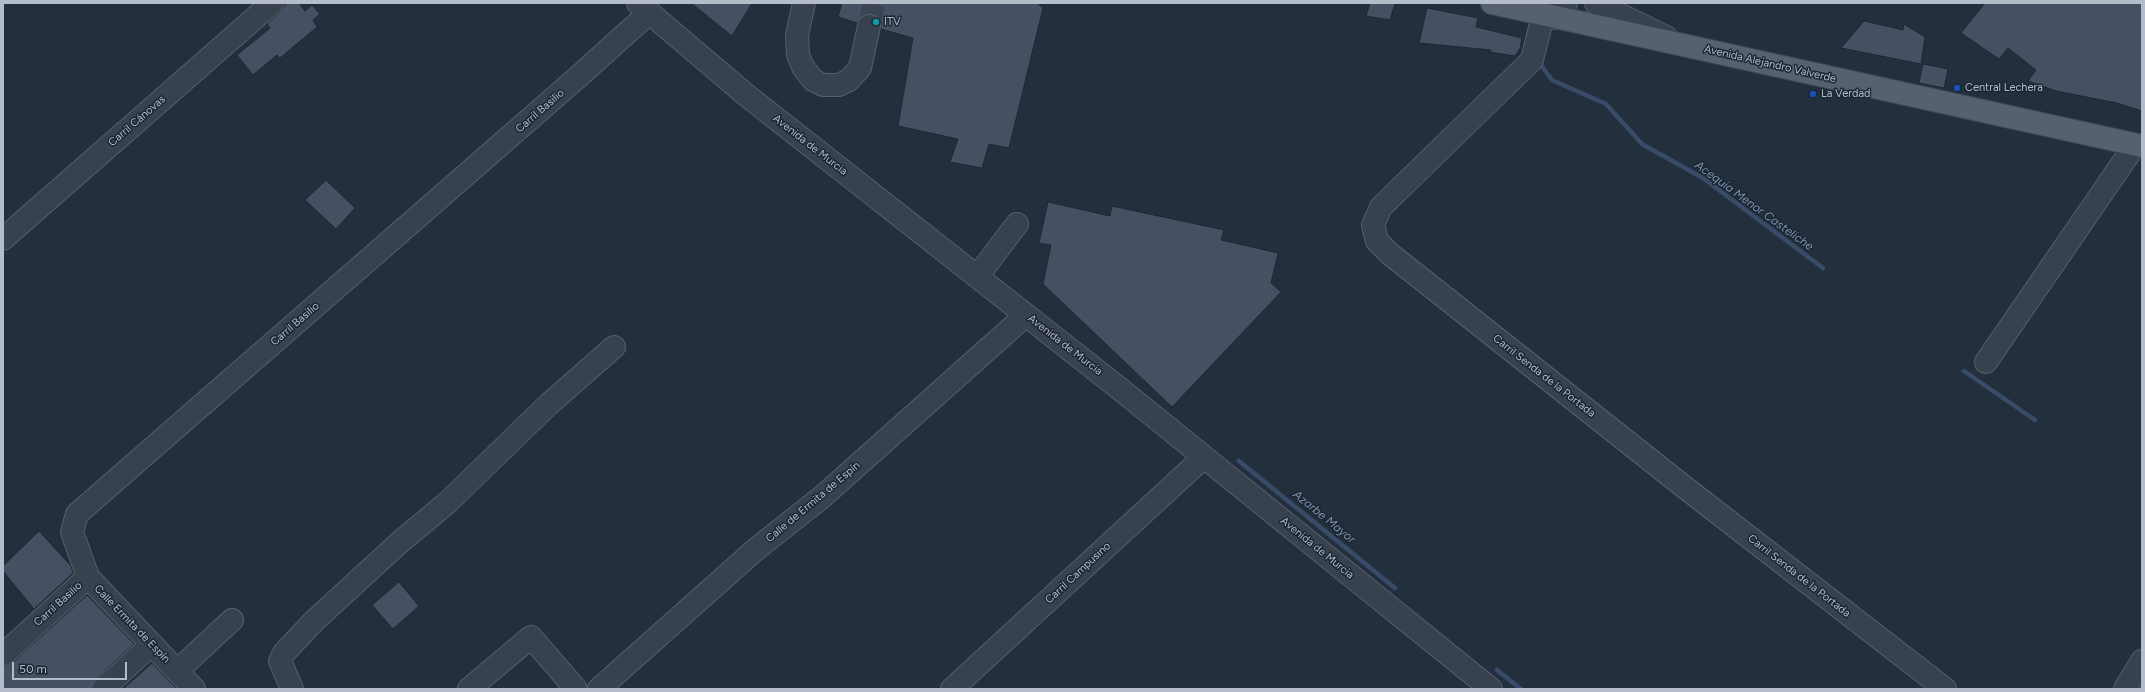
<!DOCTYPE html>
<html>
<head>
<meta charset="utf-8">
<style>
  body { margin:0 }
  #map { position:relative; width:2145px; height:692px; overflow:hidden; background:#242f3e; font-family:Figtree,sans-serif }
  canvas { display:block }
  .frame { position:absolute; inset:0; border:4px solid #b4bcc9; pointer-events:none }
  .scale { position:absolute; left:12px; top:662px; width:115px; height:18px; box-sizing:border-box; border:2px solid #b4bcc9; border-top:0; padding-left:5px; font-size:12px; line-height:14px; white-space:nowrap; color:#b4bcc9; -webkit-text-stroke:3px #1d2633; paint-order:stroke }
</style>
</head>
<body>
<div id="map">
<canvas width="2145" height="692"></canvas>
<div class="frame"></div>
<div class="scale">50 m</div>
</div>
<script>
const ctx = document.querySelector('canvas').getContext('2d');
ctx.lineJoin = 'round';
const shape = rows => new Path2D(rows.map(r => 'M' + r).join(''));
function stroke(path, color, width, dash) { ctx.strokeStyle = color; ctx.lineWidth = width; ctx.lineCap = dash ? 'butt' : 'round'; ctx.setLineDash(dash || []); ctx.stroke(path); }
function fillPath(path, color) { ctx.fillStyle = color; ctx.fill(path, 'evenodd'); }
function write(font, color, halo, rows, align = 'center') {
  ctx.font = font + ' Figtree,sans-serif'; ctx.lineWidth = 3; ctx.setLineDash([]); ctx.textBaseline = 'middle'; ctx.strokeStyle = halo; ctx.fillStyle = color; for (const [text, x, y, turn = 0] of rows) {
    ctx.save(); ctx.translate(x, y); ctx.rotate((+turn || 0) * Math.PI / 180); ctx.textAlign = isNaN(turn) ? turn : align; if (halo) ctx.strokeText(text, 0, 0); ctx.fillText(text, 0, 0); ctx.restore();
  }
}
stroke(shape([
  [1540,64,1552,80,1606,104,1642,144,1703,178,1823,268],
  [1964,371,2035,420],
  [1239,461,1395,588],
  [1497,670,1521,689]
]), '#394c67', 4.5);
const building = shape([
  [286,3,299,3,305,11,312,5,320,14,313,20,317,27,280,58,277,55,253,75,237,55,270,28,267,24,280,12,286,3],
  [691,3,752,3,732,36,691,3],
  [842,3,1037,3,1043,8,1009,148,989,144,982,168,950,162,958,139,898,126,913,38,881,29,881,22,872,14,865,14,857,23,838,17,842,3],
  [1370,3,1395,3,1390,20,1366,16,1370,3],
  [1985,3,2142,3,2142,111,2117,103,2056,91,2028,81,2036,70,2008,48,1999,59,1961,33,1985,3],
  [1427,8,1478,18,1476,27,1522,38,1520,48,1515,56,1490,52,1491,50,1419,43,1427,8],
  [1864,21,1903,30,1904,24,1925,37,1921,64,1841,48,1864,21],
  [1923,64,1948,69,1944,88,1919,83,1923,64],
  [326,180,355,208,336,229,305,200,326,180],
  [1048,202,1110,216,1112,206,1224,230,1221,240,1278,253,1271,283,1281,292,1172,407,1043,284,1051,245,1039,243,1048,202],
  [39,531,71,566,73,573,34,609,3,571,3,566,39,531],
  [399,582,419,606,393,629,372,605,399,582],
  [87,595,134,644,95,680,91,689,3,689,3,667,11,664,87,595],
  [152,663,177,689,123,689,152,663]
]);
fillPath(building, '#455162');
stroke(building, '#1f2835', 1);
stroke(shape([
  [869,26,874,3]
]), '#3a4453', 22, [22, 11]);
const minor = shape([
  [638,3,745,94,1120,389,1491,689],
  [804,3,797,35,798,55,803,67,813,80,823,85,839,85,849,80,860,68,869,26],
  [1546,3,1532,60,1381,207,1373,225,1377,241,1390,254,1683,486,1945,689],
  [1596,3,1666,37],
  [1556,18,1566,3],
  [3,239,272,3],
  [977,277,1017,224],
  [1986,362,2135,145],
  [88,577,194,689],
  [3,655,88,577,72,532,77,514,578,77,649,13],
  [177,671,232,620],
  [103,689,152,644],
  [292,689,280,661,284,653,314,621,399,543,448,502,549,404,614,347],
  [469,689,531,637,576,689],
  [599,689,755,550,822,497,1026,315],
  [952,689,1204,457],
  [2125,689,2142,661]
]);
const major = shape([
  [1492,3,2142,146]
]);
stroke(minor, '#565f6c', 24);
stroke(major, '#414a57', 24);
stroke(minor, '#38414e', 22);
stroke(major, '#56606e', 22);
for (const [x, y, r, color] of [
  [876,22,4,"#0f9aa8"],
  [1957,88,4,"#1a4fb4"],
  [1813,94,4,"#1a4fb4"]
]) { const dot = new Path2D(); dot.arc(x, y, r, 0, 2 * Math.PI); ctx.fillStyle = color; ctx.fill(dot); stroke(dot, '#1d2633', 1.5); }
write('11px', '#b4bcc9', '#1d2633', [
  ["ITV",884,22],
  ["Central Lechera",1965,88],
  ["La Verdad",1821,94]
], 'left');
write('11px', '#b4bcc9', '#1d2633', [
  ["Avenida Alejandro Valverde",1770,64,13],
  ["Carril Basilio",540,111,-41],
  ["Carril Cánovas",137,121,-41],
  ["Avenida de Murcia",810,145,38],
  ["Carril Basilio",295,324,-41],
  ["Avenida de Murcia",1065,345,38],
  ["Carril Senda de la Portada",1544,376,38],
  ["Calle de Ermita de Espín",813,502,-40],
  ["Avenida de Murcia",1317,548,39],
  ["Carril Campusino",1078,573,-43],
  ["Carril Senda de la Portada",1799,576,38],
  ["Carril Basilio",58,604,-42],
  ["Calle Ermita de Espín",132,624,46]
]);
write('italic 12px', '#7c92b1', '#1d2633', [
  ["Acequia Menor Casteliche",1754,206,36],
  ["Azarbe Mayor",1324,517,39]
]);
</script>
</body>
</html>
